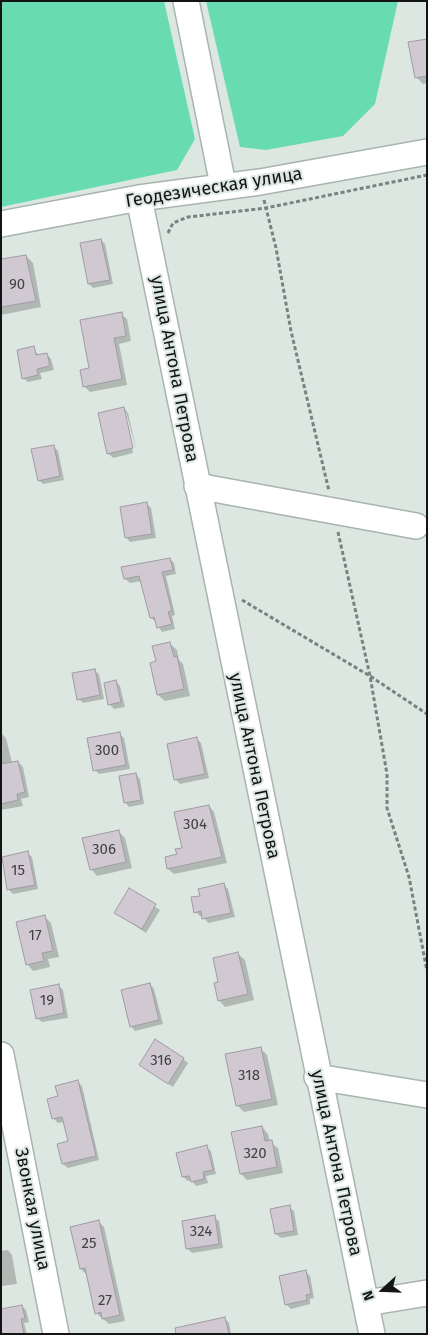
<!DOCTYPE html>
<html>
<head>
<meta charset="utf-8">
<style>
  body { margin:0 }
  #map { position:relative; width:428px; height:1335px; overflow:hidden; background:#dce7e2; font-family:"Fira Sans",sans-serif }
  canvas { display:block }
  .frame { position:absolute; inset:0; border:2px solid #121514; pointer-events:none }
  .north { position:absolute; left:358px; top:1265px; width:50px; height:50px; -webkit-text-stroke:4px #dce7e2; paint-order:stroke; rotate:250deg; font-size:14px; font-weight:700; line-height:20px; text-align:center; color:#121514 }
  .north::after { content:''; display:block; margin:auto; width:18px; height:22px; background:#121514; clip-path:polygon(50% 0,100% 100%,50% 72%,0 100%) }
</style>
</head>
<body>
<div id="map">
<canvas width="428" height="1335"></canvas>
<div class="frame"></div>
<div class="north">N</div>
</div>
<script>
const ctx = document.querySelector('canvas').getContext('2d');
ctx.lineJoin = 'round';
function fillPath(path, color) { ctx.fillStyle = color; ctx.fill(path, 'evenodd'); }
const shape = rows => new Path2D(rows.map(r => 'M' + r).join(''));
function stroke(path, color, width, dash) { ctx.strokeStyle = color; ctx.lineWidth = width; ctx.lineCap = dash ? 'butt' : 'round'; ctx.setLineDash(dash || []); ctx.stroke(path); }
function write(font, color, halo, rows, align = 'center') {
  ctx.font = font + ' "Fira Sans",sans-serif'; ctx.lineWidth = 4; ctx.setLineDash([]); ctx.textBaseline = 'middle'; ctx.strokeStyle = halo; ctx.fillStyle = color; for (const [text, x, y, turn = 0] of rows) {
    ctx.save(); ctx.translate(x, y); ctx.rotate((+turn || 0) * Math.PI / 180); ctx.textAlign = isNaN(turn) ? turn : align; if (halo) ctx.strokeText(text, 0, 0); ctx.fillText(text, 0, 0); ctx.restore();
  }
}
fillPath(shape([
  [1,1,164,1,195,139,177,170,1,207],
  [206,1,398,1,375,104,343,136,266,150,240,147]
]), '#68dbb3');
fillPath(shape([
  [427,40,427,83,423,84,416,77],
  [101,240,105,244,113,284,93,288,89,284],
  [26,256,33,263,41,307,1,315,1,270],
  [121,314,127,319,131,341,119,344,127,385,90,392,85,387,81,371,91,369],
  [33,347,39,356,47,354,51,359,54,370,40,373,42,379,28,382,23,378],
  [124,408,128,413,137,452,126,412,124,412,133,453,113,458,108,453],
  [53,446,58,451,64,480,43,484,39,480],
  [147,504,151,508,156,538,130,542,126,537],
  [170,559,174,563,176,574,166,576,175,615,172,616,175,629,162,632,156,622,151,618,142,581,130,583,125,579],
  [170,644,177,650,179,660,183,664,190,696,165,701,158,695,157,662],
  [94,670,99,674,104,699,83,703,79,699],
  [116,681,120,686,125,707,114,709,109,704],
  [1,733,6,738,12,763,18,762,23,767,29,797,21,799,23,806,1,810],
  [119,733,124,738,130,769,99,774,95,770],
  [197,739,201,743,209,778,180,784,176,780,168,745],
  [136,775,140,779,144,804,129,807,125,802],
  [209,806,214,812,227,863,174,874,168,869,184,849],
  [118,831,125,838,132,868,97,876,91,869],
  [27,853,32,857,38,889,13,894,9,890,3,858],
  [224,885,228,889,235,917,208,923,203,916,200,916,196,912,201,896],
  [130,890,160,910,146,933,116,913],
  [45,917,51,923,59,957,48,959,50,967,33,971,27,964],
  [238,954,245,960,254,1000,225,1007,219,1000],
  [150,984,154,989,163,1024,135,1031,131,1026],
  [58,985,63,990,68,1018,42,1022,37,1018],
  [261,1049,267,1055,278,1105,244,1112,237,1105],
  [183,1059,188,1063,173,1087,140,1065],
  [78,1082,82,1086,99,1160,68,1168,63,1164,58,1145,69,1142,64,1122,58,1123,54,1119,49,1100,60,1097],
  [262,1127,268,1134,270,1142,278,1148,283,1173,247,1180,241,1174],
  [206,1147,211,1151,216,1174,206,1176,208,1183,196,1186,191,1180,188,1181,183,1177],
  [289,1207,294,1211,298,1235,281,1238,276,1234],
  [214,1217,219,1221,223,1248,192,1253,188,1249],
  [98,1221,104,1227,125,1321,109,1324,96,1313,87,1275,81,1269],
  [8,1250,12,1255,17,1284,1,1286,1,1251],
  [305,1271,310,1276,314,1298,310,1299,310,1304,291,1309,286,1304],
  [22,1306,26,1310,29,1322,24,1323,27,1334,4,1334],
  [225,1319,229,1323,231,1334,198,1334]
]), '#0003');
const building = shape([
  [427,39,427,76,415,78,408,42,427,39],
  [101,239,110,280,88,284,80,243,101,239],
  [26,255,36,301,1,307,1,259,26,255],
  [122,312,126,336,114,338,122,379,83,387,80,370,89,368,80,320,122,312],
  [34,346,36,355,47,353,50,366,37,369,38,375,22,379,17,350,34,346],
  [124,407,133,448,107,454,98,413,124,407],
  [54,445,60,476,38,481,31,449,54,445],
  [147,502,152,534,125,538,120,507,147,502],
  [170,558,173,570,162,572,172,611,168,612,172,624,157,628,154,617,150,618,139,576,124,579,121,567,170,558],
  [170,642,174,657,177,656,184,689,157,695,150,663,156,661,152,646,170,642],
  [95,669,100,695,77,700,72,673,95,669],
  [116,680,121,702,108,705,104,683,116,680],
  [120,732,126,765,93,771,87,738,120,732],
  [197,737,205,774,174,780,167,744,197,737],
  [18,761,25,792,17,794,18,800,1,804,1,764,18,761],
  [136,773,141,800,124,803,119,776,136,773],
  [209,805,222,857,167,869,165,857,177,854,175,849,182,848,174,812,209,805],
  [119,830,126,862,90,870,82,838,119,830],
  [28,851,35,885,7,890,2,857,28,851],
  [224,883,231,913,202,919,201,911,194,913,191,897,200,896,198,889,224,883],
  [129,888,156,904,142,929,114,913,129,888],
  [45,915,53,951,42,953,44,961,26,965,16,922,45,915],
  [238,952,248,994,218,1001,214,983,218,982,213,958,238,952],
  [150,983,159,1020,130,1027,121,990,150,983],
  [59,984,64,1013,36,1019,30,990,59,984],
  [155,1039,184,1058,168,1084,139,1065,155,1039],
  [261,1047,272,1099,236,1106,225,1054,261,1047],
  [78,1080,96,1156,62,1164,57,1144,68,1141,62,1117,52,1119,47,1099,58,1096,55,1086,78,1080],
  [262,1126,265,1141,272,1140,277,1167,240,1174,231,1132,262,1126],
  [207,1145,213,1170,203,1172,204,1179,191,1182,189,1176,182,1177,176,1153,207,1145],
  [290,1205,294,1231,275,1234,270,1209,290,1205],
  [215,1215,219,1244,186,1249,182,1221,215,1215],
  [99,1220,120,1315,102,1319,101,1312,95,1314,85,1268,80,1269,70,1227,99,1220],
  [306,1270,311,1294,306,1295,307,1300,285,1305,279,1276,306,1270],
  [22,1305,25,1318,21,1319,24,1334,1,1334,1,1309,22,1305],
  [225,1317,229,1334,176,1334,175,1328,225,1317]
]);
fillPath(building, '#d0c9d1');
stroke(building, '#a19aa2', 1);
const minor = shape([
  [186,1,223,185],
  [139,198,372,1334],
  [1,224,139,198,260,182,427,152],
  [197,486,416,526],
  [1,1055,56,1334],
  [317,1077,427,1095],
  [366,1303,427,1293]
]);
stroke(minor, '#a9b4af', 28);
stroke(shape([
  [264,200,276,248,291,331,329,491],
  [168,233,173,223,188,217,266,208,427,175],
  [338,532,370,676,387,774,387,808,409,877,427,971],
  [242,600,370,676,427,714]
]), '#7a817e', 3, [4, 2.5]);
stroke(minor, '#fff', 25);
write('15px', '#424243', null, [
  ["90",17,285],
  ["300",107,751],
  ["304",195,825],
  ["306",104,850],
  ["15",18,871],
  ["17",35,936],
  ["19",47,1001],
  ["316",161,1061],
  ["318",249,1076],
  ["320",255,1154],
  ["324",201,1232],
  ["25",89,1244],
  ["27",105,1301]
]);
write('18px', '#121514', '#dce7e2', [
  ["Геодезическая улица",214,188,-9],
  ["улица Антона Петрова",174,369,79],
  ["улица Антона Петрова",254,766,78],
  ["улица Антона Петрова",336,1163,78],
  ["Звонкая улица",32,1209,79]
]);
</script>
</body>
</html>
